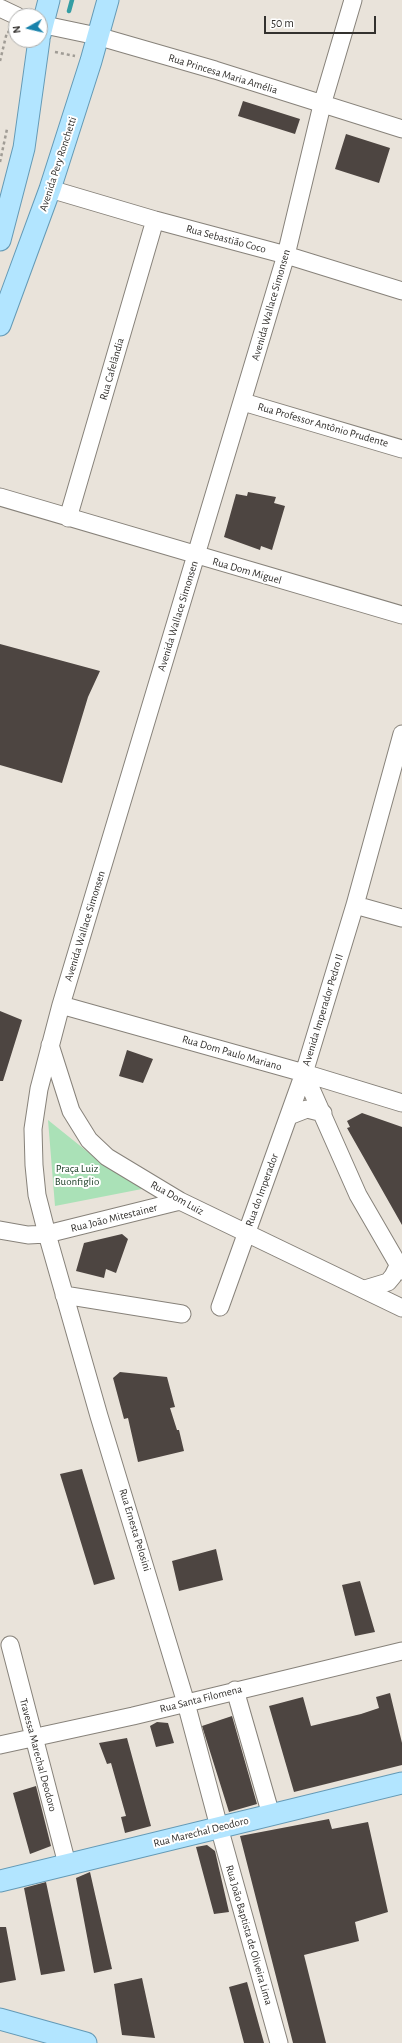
<!DOCTYPE html>
<html>
<head>
<meta charset="utf-8">
<style>
  body { margin:0 }
  #map { position:relative; width:402px; height:2043px; overflow:hidden; background:#e9e3da; font-family:"Alegreya Sans",sans-serif }
  canvas { display:block }
  .north { position:absolute; left:8px; top:8px; width:40px; height:40px; box-sizing:border-box; background:#fff; border:1px solid #adadab; border-radius:50%; rotate:262deg; font-size:11px; font-weight:700; line-height:16px; text-align:center; color:#33312e }
  .north::after { content:''; display:block; margin:auto; width:14px; height:18px; background:#1882ab; clip-path:polygon(50% 0,100% 100%,50% 72%,0 100%) }
  .scale { position:absolute; left:264px; top:16px; width:112px; height:18px; box-sizing:border-box; border:2px solid #33312e; border-top:0; padding-left:5px; font-size:12px; line-height:14px; white-space:nowrap; color:#33312e; -webkit-text-stroke:3px #fff; paint-order:stroke }
</style>
</head>
<body>
<div id="map">
<canvas width="402" height="2043"></canvas>
<div class="north">N</div>
<div class="scale">50 m</div>
</div>
<script>
const ctx = document.querySelector('canvas').getContext('2d');
ctx.lineJoin = 'round';
function fillPath(path, color) { ctx.fillStyle = color; ctx.fill(path, 'evenodd'); }
const shape = rows => new Path2D(rows.map(r => 'M' + r).join(''));
function stroke(path, color, width, dash) { ctx.strokeStyle = color; ctx.lineWidth = width; ctx.lineCap = dash ? 'butt' : 'round'; ctx.setLineDash(dash || []); ctx.stroke(path); }
function write(font, color, halo, rows, align = 'center') {
  ctx.font = font + ' "Alegreya Sans",sans-serif'; ctx.lineWidth = 4; ctx.setLineDash([]); ctx.textBaseline = 'middle'; ctx.strokeStyle = halo; ctx.fillStyle = color; for (const [text, x, y, turn = 0] of rows) {
    ctx.save(); ctx.translate(x, y); ctx.rotate((+turn || 0) * Math.PI / 180); ctx.textAlign = isNaN(turn) ? turn : align; if (halo) ctx.strokeText(text, 0, 0); ctx.fillText(text, 0, 0); ctx.restore();
  }
}
fillPath(shape([
  [48,1120,94,1157,147,1188,55,1206]
]), '#aae1b7');
stroke(shape([
  [69,11,72,0]
]), '#349ea4', 4.5);
fillPath(shape([
  [243,101,300,119,295,134,238,116],
  [346,134,390,148,379,183,335,169],
  [248,492,276,497,274,503,285,506,272,550,261,546,260,550,224,537,236,494,247,496],
  [0,644,100,671,88,697,62,783,0,765],
  [0,1011,22,1020,3,1081,0,1081],
  [127,1050,153,1059,143,1083,119,1076],
  [362,1113,402,1127,402,1225,347,1128,350,1127,347,1121],
  [122,1234,128,1239,116,1273,106,1269,104,1278,76,1271,84,1243],
  [120,1372,167,1377,175,1407,170,1408,177,1430,179,1430,184,1451,138,1462,128,1418,124,1419,113,1378],
  [82,1469,115,1579,94,1585,60,1474],
  [216,1549,223,1580,179,1591,172,1561],
  [360,1581,375,1632,355,1636,342,1585],
  [390,1693,402,1743,402,1765,294,1792,269,1706,303,1697,311,1726,361,1714,379,1708,376,1697],
  [232,1716,257,1804,229,1812,202,1726],
  [157,1722,168,1723,174,1743,156,1747,150,1726],
  [127,1738,151,1826,125,1833,121,1817,126,1816,111,1763,107,1764,99,1743],
  [36,1786,51,1846,30,1854,13,1793],
  [329,1819,332,1829,368,1822,388,1912,355,1922,359,1941,304,1955,326,2043,293,2043,240,1836],
  [207,1845,215,1851,229,1912,214,1914,196,1847],
  [90,1872,112,1969,94,1973,76,1878],
  [46,1882,65,1971,41,1975,24,1888],
  [0,1927,6,1927,16,1980,0,1983],
  [142,1978,155,2038,122,2035,114,1984],
  [247,1982,264,2043,244,2043,229,1987]
]), '#4d4541');
const minor = shape([
  [0,8,17,16],
  [40,24,97,36,215,70,402,129],
  [50,189,155,220,286,255,402,291],
  [243,402,402,449],
  [0,497,402,615],
  [68,518,155,220],
  [402,734,355,905,304,1073,358,1195,402,1271],
  [355,905,402,918],
  [61,1005,304,1073,402,1103],
  [50,1045,71,1111,89,1140,107,1157,180,1201,402,1308],
  [289,1116,307,1109,323,1113],
  [0,1230,28,1235,47,1234,180,1201],
  [365,1289,388,1282,393,1276,399,1264],
  [64,1295,182,1314],
  [220,1307,304,1073],
  [10,1645,67,1864],
  [235,1690,271,1815],
  [0,1745,133,1716,402,1651],
  [279,2043,219,1827,186,1703,99,1416,47,1234,37,1195,34,1165,33,1129,39,1089,61,1005,286,255,322,105,353,0]
]);
const major = shape([
  [40,35,49,0],
  [0,240,24,148,39,40],
  [0,325,50,189,91,61,108,0],
  [0,1881,402,1783],
  [0,2019,86,2043]
]);
stroke(minor, '#87827a', 19);
stroke(major, '#649ab6', 23);
stroke(shape([
  [55,52,75,56],
  [0,61,7,32,13,32],
  [0,162,7,129]
]), '#a09c95', 2.5, [3, 3]);
stroke(minor, '#fff', 17);
stroke(major, '#b2e5ff', 21);
write('11px', '#33312e', '#fff', [
  ["Rua Princesa Maria Amélia",223,74,17],
  ["Avenida Pery Ronchetti",58,164,-72],
  ["Rua Sebastião Coco",226,239,15],
  ["Avenida Wallace Simonsen",271,305,-74],
  ["Rua Cafelândia",112,369,-74],
  ["Rua Professor Antônio Prudente",323,425,16],
  ["Rua Dom Miguel",247,571,16],
  ["Avenida Wallace Simonsen",178,616,-73],
  ["Avenida Wallace Simonsen",85,926,-73],
  ["Avenida Imperador Pedro II",323,1010,-73],
  ["Rua Dom Paulo Mariano",232,1053,16],
  ["Rua do Imperador",262,1190,-70],
  ["Rua Dom Luiz",177,1198,29],
  ["Rua João Mitestainer",114,1218,-14],
  ["Rua Ernesta Pelosini",135,1530,73],
  ["Rua Santa Filomena",201,1699,-14],
  ["Travessa Marechal Deodoro",38,1755,75],
  ["Rua Marechal Deodoro",201,1832,-14],
  ["Rua João Baptista de Oliveira Lima",249,1935,74]
]);
write('11px', '#173a22', '#fff', [
  ["Praça Luiz",77,1169],
  ["Buonfiglio",77,1182]
]);
</script>
</body>
</html>
